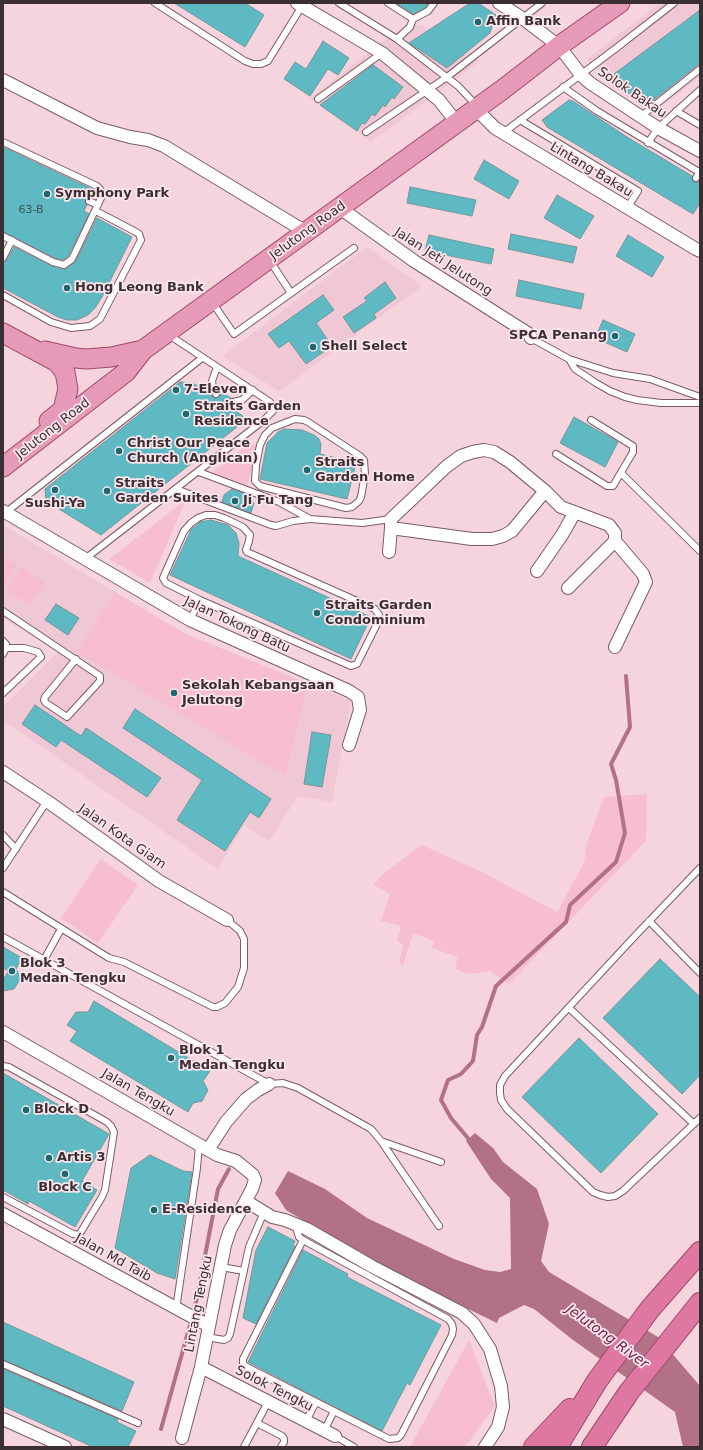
<!DOCTYPE html>
<html>
<head>
<meta charset="utf-8">
<style>
  body { margin:0 }
  #map { position:relative; width:703px; height:1450px; overflow:hidden; background:#f6d4de; font-family:"DejaVu Sans",sans-serif }
  canvas { display:block }
  .frame { position:absolute; inset:0; border:4px solid #3c2f33; pointer-events:none }
</style>
</head>
<body>
<div id="map">
<canvas width="703" height="1450"></canvas>
<div class="frame"></div>
</div>
<script>
const ctx = document.querySelector('canvas').getContext('2d');
ctx.lineJoin = 'round';
function fillPath(path, color) { ctx.fillStyle = color; ctx.fill(path, 'evenodd'); }
const shape = rows => new Path2D(rows.map(r => 'M' + r).join(''));
function stroke(path, color, width, dash) { ctx.strokeStyle = color; ctx.lineWidth = width; ctx.lineCap = dash ? 'butt' : 'round'; ctx.setLineDash(dash || []); ctx.stroke(path); }
function write(font, color, halo, rows, align = 'center') {
  ctx.font = font + ' "DejaVu Sans",sans-serif'; ctx.lineWidth = 3.5; ctx.setLineDash([]); ctx.textBaseline = 'middle'; ctx.strokeStyle = halo; ctx.fillStyle = color; for (const [text, x, y, turn = 0] of rows) {
    ctx.save(); ctx.translate(x, y); ctx.rotate((+turn || 0) * Math.PI / 180); ctx.textAlign = isNaN(turn) ? turn : align; if (halo) ctx.strokeText(text, 0, 0); ctx.fillText(text, 0, 0); ctx.restore();
  }
}
fillPath(shape([
  [660,3,700,3,700,77,653,113,608,84,587,59],
  [405,25,421,25,480,61,371,142,310,98],
  [367,247,422,286,279,391,222,356],
  [3,525,186,634,351,701,332,802,298,796,269,841,244,825,218,869,3,720,3,707,58,652,3,618]
]), '#f0c7d4');
fillPath(shape([
  [250,443,257,448,247,486,212,473],
  [186,500,150,583,109,559],
  [3,556,17,565,3,586],
  [21,567,45,583,30,605,7,590],
  [115,592,186,634,308,684,285,776,77,652],
  [647,794,646,841,509,984,490,971,468,974,456,969,457,957,432,948,434,941,413,933,403,966,399,963,403,945,397,941,401,926,381,921,390,894,373,885,383,874,422,845,482,872,557,912,584,863,587,843,604,797],
  [101,859,138,885,98,943,61,918],
  [469,1340,495,1406,465,1447,410,1447]
]), '#f7bed0');
fillPath(shape([
  [475,1133,493,1148,503,1162,537,1189,549,1224,541,1261,549,1272,658,1337,700,1386,700,1447,683,1447,675,1412,573,1340,534,1309,524,1305,499,1318,497,1323,375,1264,286,1210,275,1193,288,1171,325,1189,367,1218,454,1259,485,1270,500,1272,511,1269,510,1198,491,1179,466,1141]
]), '#b37188');
stroke(shape([
  [472,1143,451,1118,441,1100,448,1080,461,1074,473,1061,477,1035,482,1027,496,986,566,922,570,905,616,862,625,833,616,780,611,764,630,727,626,676],
  [195,1307,218,1189,229,1169],
  [161,1429,190,1325]
]), '#b37188', 4);
const building = shape([
  [174,3,245,3,264,15,245,47,174,3],
  [396,3,428,3,425,8,413,14,396,3],
  [470,3,478,3,496,15,490,33,447,68,409,43,470,3],
  [700,10,700,63,646,106,615,83,614,74,700,10],
  [323,41,349,58,338,75,328,69,310,96,284,79,295,62,306,69,323,41],
  [373,65,403,87,394,99,392,97,385,107,383,105,375,116,372,114,365,124,362,123,357,131,320,105,373,65],
  [569,100,573,101,627,137,692,176,692,178,693,182,696,182,700,181,700,203,693,214,547,127,542,120,569,100],
  [3,147,94,190,91,197,87,197,85,200,87,205,84,211,89,214,68,256,63,260,55,258,3,232,3,147],
  [484,160,519,181,509,199,474,179,484,160],
  [410,187,476,200,472,216,407,203,410,187],
  [557,195,594,216,580,239,544,218,557,195],
  [97,218,132,237,102,297,95,308,88,315,77,320,67,320,58,317,3,288,3,262,7,260,14,247,51,266,65,269,76,261,97,218],
  [511,234,577,247,573,263,508,249,511,234],
  [429,235,494,249,491,264,425,251,429,235],
  [628,235,664,257,652,277,616,256,628,235],
  [519,280,584,294,581,309,516,296,519,280],
  [385,282,396,298,374,314,376,318,354,333,343,317,367,301,364,298,385,282],
  [323,295,334,310,316,323,332,346,306,364,289,341,279,348,268,334,323,295],
  [603,320,635,334,627,352,595,338,603,320],
  [180,382,193,383,215,398,220,396,219,391,231,398,225,401,226,406,230,407,247,419,101,535,46,501,45,489,180,382],
  [574,417,618,442,605,467,560,443,574,417],
  [284,429,302,430,314,435,319,439,321,444,320,454,356,463,347,499,260,479,267,443,278,432,284,429],
  [232,489,249,495,247,500,254,503,251,513,222,502,224,495,232,489],
  [211,520,228,525,236,533,239,543,238,556,371,617,351,659,170,575,191,530,200,522,211,520],
  [56,604,79,618,68,635,45,620,56,604],
  [35,705,81,736,86,728,161,778,147,797,61,740,56,747,22,724,35,705],
  [135,709,271,799,259,818,250,812,225,851,177,820,202,780,123,728,135,709],
  [312,732,331,735,322,787,304,784,312,732],
  [3,947,22,958,16,969,21,978,14,989,3,991,3,981,8,971,3,968,3,947],
  [660,959,700,997,700,1075,682,1094,603,1018,660,959],
  [94,1001,210,1071,203,1081,208,1090,202,1101,193,1103,188,1112,70,1041,77,1031,67,1025,76,1012,88,1012,94,1001],
  [579,1038,658,1114,601,1173,522,1097,579,1038],
  [3,1073,109,1134,82,1181,97,1190,75,1227,29,1201,28,1204,3,1190,3,1073],
  [150,1155,183,1171,192,1172,175,1279,157,1273,115,1248,131,1168,150,1155],
  [268,1227,295,1241,293,1245,295,1246,256,1324,243,1318,256,1250,268,1227],
  [303,1250,348,1274,347,1277,441,1325,410,1385,407,1383,382,1431,248,1362,303,1250],
  [3,1322,134,1382,122,1411,3,1360,3,1322],
  [3,1369,118,1419,117,1422,136,1431,128,1447,93,1447,3,1406,3,1369]
]);
fillPath(building, '#5eb9c2');
stroke(building, '#73989b', 1);
const service = shape([
  [155,3,245,61,253,64,261,64,268,61,302,6],
  [339,3,397,39],
  [388,3,413,19],
  [413,19,410,27,397,39,458,86,477,106],
  [413,19,428,11,434,3],
  [563,87,597,111,699,172],
  [318,99,382,53],
  [676,111,700,125],
  [640,117,700,69],
  [520,120,638,191,627,208],
  [366,132,447,77,542,3],
  [503,133,615,49,674,3],
  [3,142,97,186,100,189,102,196,72,259,64,265,53,262,3,236],
  [648,143,658,128,700,90],
  [696,178,700,171],
  [89,201,98,205],
  [3,258,12,240],
  [270,261,291,293],
  [3,295,51,322,71,328,90,326,100,319,141,240,139,234,136,232,96,211],
  [212,302,234,334,354,248],
  [531,338,569,359,613,373,650,379,700,397],
  [569,359,575,369,596,383,610,391,625,397,637,400,661,403,700,403],
  [216,394,213,388,212,381,217,367],
  [229,403,242,400,253,390],
  [295,419,304,420,308,422,360,456,364,460,365,474,361,497,359,501,352,507,346,508,260,486,255,481,256,465,260,445,265,435,272,428,295,419],
  [556,454,607,486,613,486,633,452,633,446,591,420],
  [199,472,279,502,310,519],
  [621,473,700,551],
  [176,489,271,525,276,526,293,521,310,519,362,523,391,519],
  [5,513,202,358],
  [206,515,215,515,224,518,243,527,250,535,249,541,246,550,247,552,375,609,379,615,379,620,357,664,351,666,200,600,166,583,163,578,184,531,191,523,198,518,206,515],
  [85,559,264,420,273,411,273,406,270,402,169,335],
  [3,611,100,676,100,681,67,717,46,703,44,700,45,697,76,659],
  [190,620,200,600],
  [3,641,6,644,6,648,3,654],
  [3,693,41,657,38,652,24,648,6,648],
  [3,835,16,849],
  [3,868,47,801],
  [700,868,635,936,505,1076,500,1085,500,1093,501,1100,507,1109,593,1192,600,1195,608,1197,615,1196,623,1191,700,1118],
  [3,892,109,958,124,962,213,1007,217,1007,225,1003,238,987,244,968,244,939,240,931,227,920],
  [649,921,700,973],
  [3,937,269,1084,283,1083,298,1088,371,1129,381,1141,439,1226],
  [44,960,61,929],
  [569,1008,694,1124],
  [3,1066,9,1067,107,1122,111,1126,114,1132,105,1190,102,1197,79,1235,73,1234,3,1197],
  [381,1141,441,1162],
  [295,1224,299,1237,303,1240],
  [303,1240,448,1319,452,1324,453,1329,452,1335,401,1435,398,1438,389,1439,245,1366,243,1363,243,1359,303,1240],
  [221,1267,244,1271],
  [176,1309,197,1168,199,1145],
  [207,1337,224,1340,228,1338,230,1334,249,1247,264,1212],
  [3,1364,138,1423],
  [306,1421,316,1402],
  [257,1423,282,1436,284,1439,284,1442,281,1447],
  [324,1431,334,1411],
  [335,1436,354,1447],
  [244,1447,268,1402]
]);
const minor = shape([
  [297,3,382,53,439,100,457,123],
  [499,3,522,18,559,46,581,75,590,83,658,128,700,151],
  [3,80,97,128,130,137,148,140,164,146,296,226,307,231],
  [476,109,495,128,696,249,700,251],
  [340,208,414,261,529,334,531,338],
  [545,491,512,531,503,536,492,539,472,539,391,528,391,519,447,466,461,456,473,452,484,450,494,452,510,462,545,491,561,507,609,525,615,533,615,541,568,588],
  [3,511,190,620,349,691,358,697,360,710,349,745],
  [389,552,391,528],
  [537,571,562,535,575,512],
  [615,647,646,582,643,574,615,541],
  [3,772,47,801,159,881,227,920],
  [3,1032,217,1155,236,1161,253,1175,255,1180,252,1189,230,1230,225,1245,201,1367,182,1438],
  [208,1150,226,1122,246,1099,258,1090,269,1084],
  [246,1201,272,1217,285,1220,307,1229,373,1267,462,1313,474,1324,490,1349,501,1386,503,1407,498,1427,485,1447],
  [3,1214,209,1326],
  [201,1367,335,1436],
  [3,1419,65,1447]
]);
const primary = shape([
  [3,333,57,362,65,372,68,389,63,410,49,421],
  [45,351,76,358,86,359,111,357,143,350],
  [3,467,126,372,143,350,502,90,559,46,620,3]
]);
const trunk = shape([
  [534,1447,570,1409],
  [557,1447,597,1381,650,1309,700,1252],
  [592,1447,629,1392,700,1303]
]);
stroke(service, '#795c65', 8);
stroke(minor, '#795c65', 14);
stroke(primary, '#9f486b', 21);
stroke(trunk, '#9f486b', 22);
stroke(service, '#fff', 6);
stroke(minor, '#fff', 12);
stroke(primary, '#e69ab8', 19);
stroke(trunk, '#de78a0', 20);
for (const [x, y, r, color] of [
  [478,22,4,"#1c686f"],
  [47,194,4,"#1c686f"],
  [67,288,4,"#1c686f"],
  [615,336,4,"#1c686f"],
  [313,347,4,"#1c686f"],
  [176,390,4,"#1c686f"],
  [186,414,4,"#1c686f"],
  [119,451,4,"#1c686f"],
  [307,470,4,"#1c686f"],
  [55,490,4,"#1c686f"],
  [107,491,4,"#1c686f"],
  [235,501,4,"#1c686f"],
  [317,613,4,"#1c686f"],
  [174,693,4,"#1c686f"],
  [12,971,4,"#1c686f"],
  [171,1058,4,"#1c686f"],
  [26,1110,4,"#1c686f"],
  [49,1158,4,"#1c686f"],
  [65,1174,4,"#1c686f"],
  [154,1210,4,"#1c686f"]
]) { const dot = new Path2D(); dot.arc(x, y, r, 0, 2 * Math.PI); ctx.fillStyle = color; ctx.fill(dot); stroke(dot, '#fae5ec', 1.5); }
write('11px', '#445257', null, [
  ["63-B",31,210]
]);
write('bold 13px', '#3c2f33', '#fae5ec', [
  ["Affin Bank",486,22],
  ["Symphony Park",55,194],
  ["Hong Leong Bank",75,288],
  ["SPCA Penang",607,336,"right"],
  ["Shell Select",321,347],
  ["7-Eleven",184,390],
  ["Straits Garden",194,407],
  ["Residence",194,422],
  ["Christ Our Peace",127,444],
  ["Church (Anglican)",127,459],
  ["Straits",315,463],
  ["Garden Home",315,478],
  ["Straits",115,484],
  ["Garden Suites",115,499],
  ["Ji Fu Tang",243,501],
  ["Sushi-Ya",55,504,"center"],
  ["Straits Garden",325,606],
  ["Condominium",325,621],
  ["Sekolah Kebangsaan",182,686],
  ["Jelutong",182,701],
  ["Blok 3",20,964],
  ["Medan Tengku",20,979],
  ["Blok 1",179,1051],
  ["Medan Tengku",179,1066],
  ["Block D",34,1110],
  ["Artis 3",57,1158],
  ["Block C",65,1188,"center"],
  ["E-Residence",162,1210]
], 'left');
write('13px', '#3c2f33', '#fae5ec', [
  ["Solok Bakau",632,93,34],
  ["Lintang Bakau",591,170,31],
  ["Jelutong Road",308,231,-36],
  ["Jalan Jeti Jelutong",443,262,33],
  ["Jelutong Road",53,429,-38],
  ["Jalan Tokong Batu",237,625,25],
  ["Jalan Kota Giam",122,837,35],
  ["Jalan Tengku",138,1093,30],
  ["Jalan Md Taib",113,1258,29],
  ["Lintang Tengku",199,1304,-79],
  ["Solok Tengku",274,1389,27]
]);
write('italic 14px', '#6c1c3f', '#fae5ec', [
  ["Jelutong River",607,1337,36]
]);
</script>
</body>
</html>
